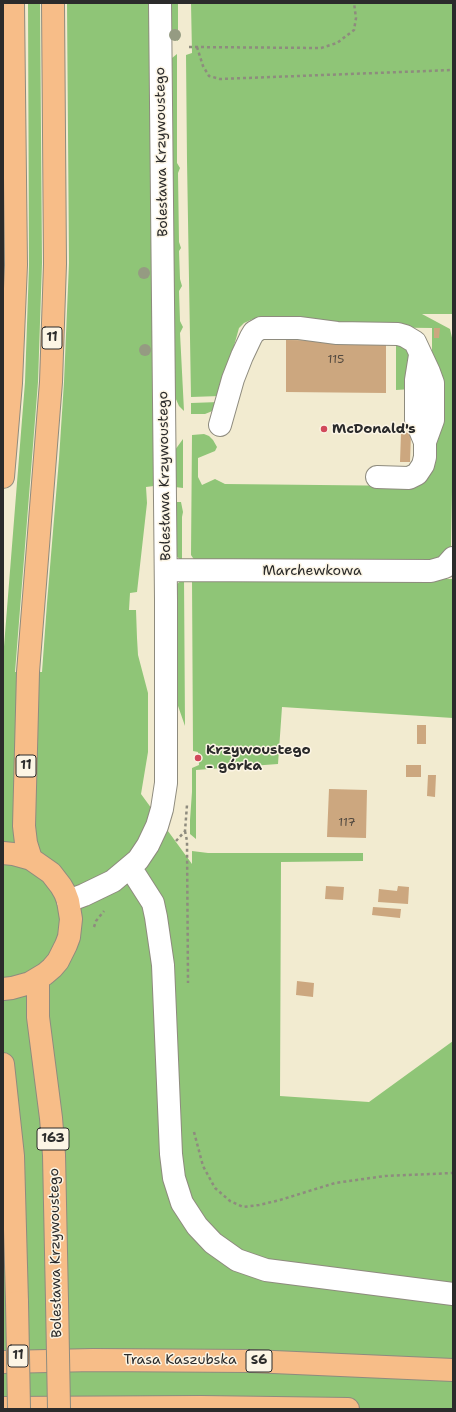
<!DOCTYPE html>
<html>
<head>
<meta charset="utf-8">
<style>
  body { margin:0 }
  #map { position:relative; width:456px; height:1412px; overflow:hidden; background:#f2ebd0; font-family:"Shantell Sans",sans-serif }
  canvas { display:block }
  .frame { position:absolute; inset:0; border:4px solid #2b2b2b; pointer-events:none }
</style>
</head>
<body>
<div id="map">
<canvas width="456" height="1412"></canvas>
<div class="frame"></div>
</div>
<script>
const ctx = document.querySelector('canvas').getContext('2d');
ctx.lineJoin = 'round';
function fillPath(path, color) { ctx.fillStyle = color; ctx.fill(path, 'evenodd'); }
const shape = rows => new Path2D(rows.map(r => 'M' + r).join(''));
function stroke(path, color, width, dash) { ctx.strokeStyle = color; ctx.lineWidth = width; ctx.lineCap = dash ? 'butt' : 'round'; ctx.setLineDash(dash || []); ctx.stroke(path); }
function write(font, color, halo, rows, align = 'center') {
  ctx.font = font + ' "Shantell Sans",sans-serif'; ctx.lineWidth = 3; ctx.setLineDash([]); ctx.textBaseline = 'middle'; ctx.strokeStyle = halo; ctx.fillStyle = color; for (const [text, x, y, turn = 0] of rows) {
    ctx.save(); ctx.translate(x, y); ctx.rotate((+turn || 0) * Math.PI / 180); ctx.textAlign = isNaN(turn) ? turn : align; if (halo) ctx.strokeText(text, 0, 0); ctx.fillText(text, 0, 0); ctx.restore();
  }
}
fillPath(shape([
  [28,3,40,3,42,263,38,382,15,672,42,672,47,603,59,459,64,382,69,263,67,3,150,3,154,486,146,487,147,503,137,592,130,593,129,610,136,610,137,638,138,655,148,693,148,752,141,794,192,864,192,851,208,853,363,853,363,861,281,862,280,1096,369,1102,453,1041,453,1409,3,1409,3,659,25,382,29,266],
  [171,3,178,3,178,41,172,36],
  [191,3,453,3,453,314,422,314,450,329,453,342,453,437,451,546,450,552,437,563,195,561,191,555,192,435,204,434,209,436,213,440,217,447,215,451,198,458,198,477,202,485,215,479,225,484,414,486,432,360,432,328,353,327,319,320,253,319,244,323,239,328,220,396,191,397,187,161,186,55,192,53],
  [177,54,177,163,180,168,178,173,179,242,181,248,179,251,180,279,182,286,179,291,180,321,183,327,180,333,184,411,179,406,175,397,172,58],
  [396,340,409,346,412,389,396,390],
  [219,402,214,410,210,412,205,414,191,414,191,403],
  [183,439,183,488,175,487,175,450],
  [175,502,181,502,183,512,182,517,182,561,175,555],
  [184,578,185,726,177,703,176,585],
  [453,579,453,718,282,707,278,764,196,770,196,839,190,834,190,820,192,792,192,768,199,765,198,752,193,751,192,580]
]), '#8fc577');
fillPath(shape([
  [434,328,440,328,439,338,434,338],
  [286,340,386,341,386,393,286,392],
  [401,432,411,433,410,462,400,462],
  [417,725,426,725,426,744,417,744],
  [406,765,421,765,421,777,406,777],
  [428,775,436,775,435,797,427,796],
  [329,789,367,790,366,838,327,837],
  [326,886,344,887,343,900,325,899],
  [398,886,409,887,408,904,378,902,379,889,397,891],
  [373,907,401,909,400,918,372,915],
  [297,981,314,983,313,997,296,995]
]), '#cca77f');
const minor = shape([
  [220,425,233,379,242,356,251,337,254,332,261,328,299,328,337,333,398,334,405,336,415,342,429,372,433,383,433,420,425,442],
  [377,477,409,478,417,474,423,465,425,457,425,442,416,420,416,380,420,355],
  [166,570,431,571,445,567,453,558],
  [130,867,153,903,156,917,163,965,171,1154,174,1178,182,1203,197,1226,213,1243,237,1260,266,1270,453,1294],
  [68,901,84,895,113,881,138,860,148,845,157,826,162,809,166,783,166,599,160,3]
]);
const major = shape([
  [3,477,11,383,16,265,13,3],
  [3,853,13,854,31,859,51,873,61,886,65,893,68,901,71,919,69,937,66,945,58,961,52,968,45,974,30,983,12,988,3,989],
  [31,859,26,843,24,826,28,672,51,382,55,264,53,3],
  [38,979,38,1017,51,1118,54,1155,57,1301],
  [3,1064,13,1156,17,1302]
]);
const highway = shape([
  [3,1362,93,1360,251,1361,453,1370],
  [3,1408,201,1407,348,1409]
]);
stroke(minor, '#8e8b7e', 24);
stroke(major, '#8e8b7e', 24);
stroke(highway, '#8e8b7e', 24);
stroke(shape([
  [189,47,321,48,337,43,354,30,356,18,354,3],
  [197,47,203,66,209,76,220,79,453,70],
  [185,831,187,841,188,983],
  [176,841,185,831,187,805],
  [94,927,96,921,104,911],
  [194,1132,203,1166,215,1188,230,1201,243,1207,259,1205,280,1200,335,1183,385,1176,453,1173]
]), '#8e8b7e', 2.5, [3, 3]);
stroke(minor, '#fff', 22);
stroke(major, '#f7bd88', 22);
stroke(highway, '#f7bd88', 22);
const majorBridge = shape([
  [57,1301,59,1409],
  [17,1302,19,1409]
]);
stroke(majorBridge, '#8e8b7e', 24, []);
stroke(majorBridge, '#f7bd88', 22);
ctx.fillStyle = '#959b82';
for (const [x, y] of [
  [175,35],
  [144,273],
  [145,350]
]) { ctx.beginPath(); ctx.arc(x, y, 6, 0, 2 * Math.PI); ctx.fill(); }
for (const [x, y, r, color] of [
  [324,429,4,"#d1495b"],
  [198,758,4,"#d1495b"]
]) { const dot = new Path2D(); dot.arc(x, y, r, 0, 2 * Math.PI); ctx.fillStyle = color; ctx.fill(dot); stroke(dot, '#fcf5e5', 1.5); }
write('12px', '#534a40', null, [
  ["115",336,360],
  ["117",347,823]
]);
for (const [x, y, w] of [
  [52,338,20],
  [26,766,20],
  [53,1139,32],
  [18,1356,20],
  [259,1361,26]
]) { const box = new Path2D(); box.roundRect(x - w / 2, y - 11, w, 22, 3); ctx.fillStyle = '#fcf5e5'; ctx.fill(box); stroke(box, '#2b2b2b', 1); }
write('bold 13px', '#2b2b2b', null, [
  ["11",52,338],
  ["11",26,766],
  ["163",53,1139],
  ["11",18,1356],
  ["S6",259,1361]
]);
write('14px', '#2b2b2b', '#fcf5e5', [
  ["Bolesława Krzywoustego",162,152,-91],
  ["Bolesława Krzywoustego",165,476,-91],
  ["Marchewkowa",312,571],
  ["Bolesława Krzywoustego",56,1253,-91],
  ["Trasa Kaszubska",180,1360]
]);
write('bold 14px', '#2b2b2b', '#fcf5e5', [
  ["McDonald's",332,429],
  ["Krzywoustego",206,750],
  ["- górka",206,766]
], 'left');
</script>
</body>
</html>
